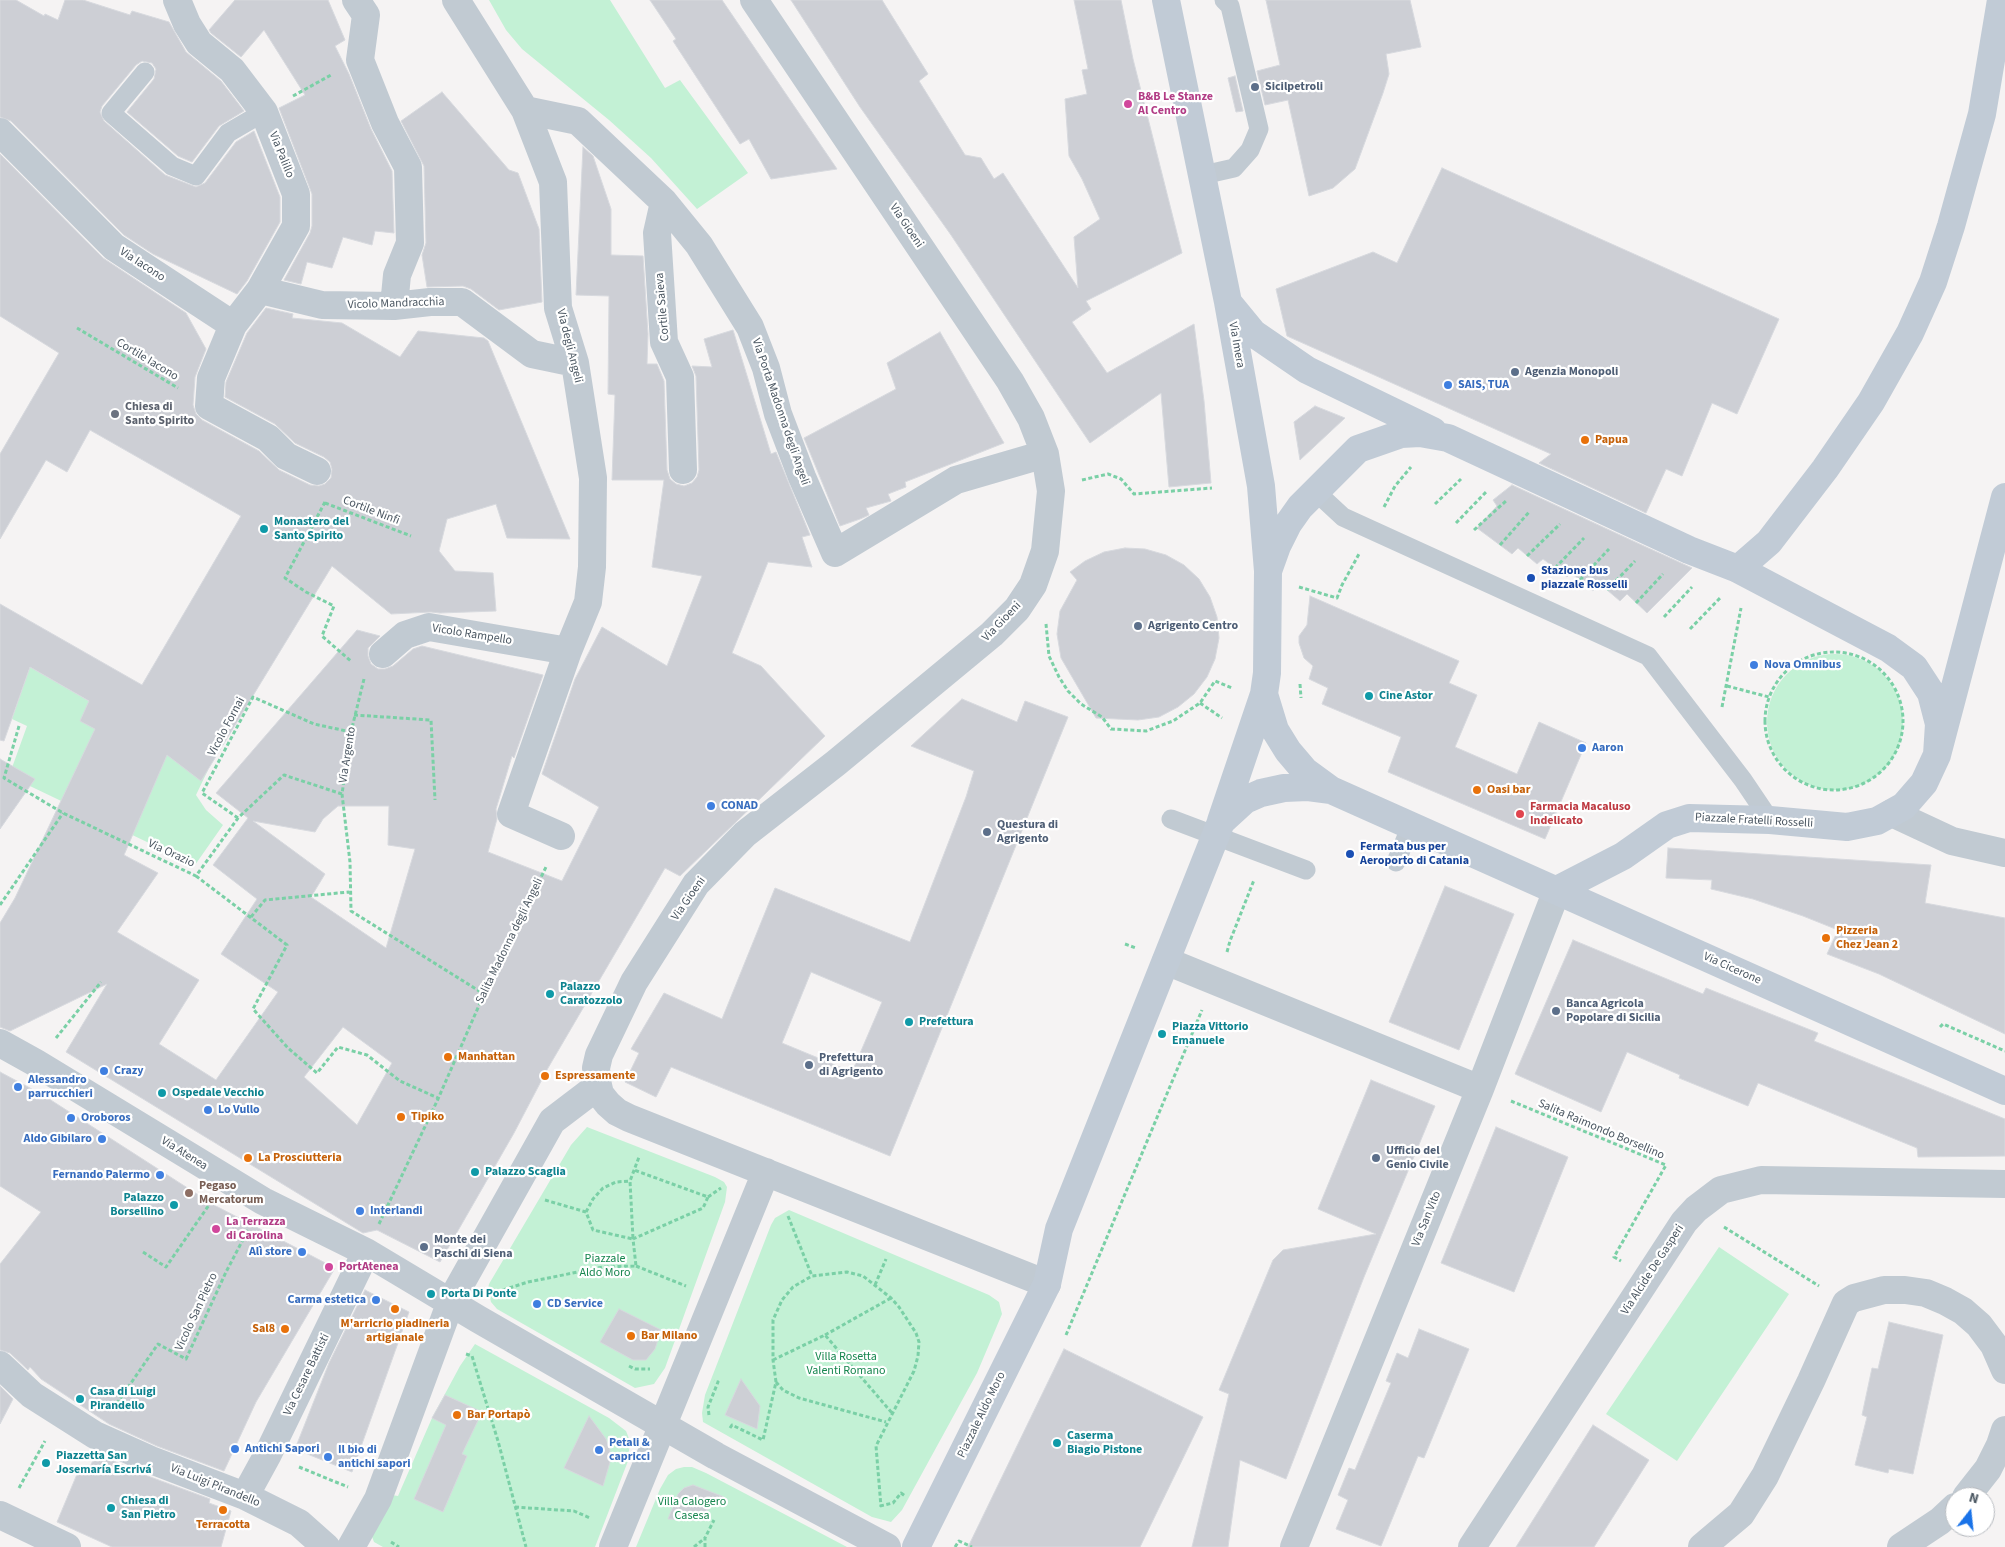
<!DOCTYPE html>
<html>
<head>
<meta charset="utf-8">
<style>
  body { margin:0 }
  #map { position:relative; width:2005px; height:1547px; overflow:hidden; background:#f5f3f3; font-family:"Source Sans 3",sans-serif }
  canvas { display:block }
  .north { position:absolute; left:1945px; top:1487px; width:50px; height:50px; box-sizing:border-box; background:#fff; border:1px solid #b7bbc0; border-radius:50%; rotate:16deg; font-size:14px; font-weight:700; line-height:20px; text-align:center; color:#4a5661 }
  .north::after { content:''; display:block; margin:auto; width:18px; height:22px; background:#1a73e8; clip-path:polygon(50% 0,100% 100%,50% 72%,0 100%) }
</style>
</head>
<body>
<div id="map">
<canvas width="2005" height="1547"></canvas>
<div class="north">N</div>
</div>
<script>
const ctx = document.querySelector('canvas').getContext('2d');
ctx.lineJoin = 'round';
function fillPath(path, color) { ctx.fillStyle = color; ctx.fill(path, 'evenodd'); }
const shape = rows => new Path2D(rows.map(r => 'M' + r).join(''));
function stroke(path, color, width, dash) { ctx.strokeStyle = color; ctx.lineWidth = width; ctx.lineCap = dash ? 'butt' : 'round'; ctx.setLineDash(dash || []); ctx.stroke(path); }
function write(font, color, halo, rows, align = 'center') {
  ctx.font = font + ' "Source Sans 3",sans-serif'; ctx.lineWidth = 4.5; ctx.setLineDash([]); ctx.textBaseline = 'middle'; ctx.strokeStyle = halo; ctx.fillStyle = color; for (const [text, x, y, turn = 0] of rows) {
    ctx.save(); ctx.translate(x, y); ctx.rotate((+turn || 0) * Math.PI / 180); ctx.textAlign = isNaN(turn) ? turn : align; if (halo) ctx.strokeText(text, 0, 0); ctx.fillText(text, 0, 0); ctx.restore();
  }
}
fillPath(shape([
  [489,0,610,0,665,88,680,80,748,173,697,209,651,158,609,120,522,49,506,30],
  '1767 722a68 68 0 1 1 136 0a68 68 0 1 1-136 0Z',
  [30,667,208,770,196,795,206,810,223,825,195,865,9,776,27,726,12,719],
  [587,1127,715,1177,724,1182,727,1187,725,1202,665,1368,654,1384,635,1388,497,1309,491,1302,488,1289,489,1284,571,1145],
  [789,1210,989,1295,999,1302,1002,1314,977,1373,902,1510,891,1522,872,1517,703,1422,702,1413,705,1395,771,1225,775,1218],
  [1719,1247,1789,1294,1677,1461,1606,1414],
  [475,1344,609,1418,626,1431,630,1441,628,1461,595,1547,383,1547,374,1542,371,1534,386,1494,398,1496,432,1418,460,1366],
  [684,1467,692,1467,706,1473,847,1547,636,1547,660,1489,668,1475,676,1469]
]), '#c3f1d5');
const building = shape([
  [0,0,16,0,44,16,45,14,58,20,65,0,83,0,130,15,132,11,169,22,186,52,221,81,244,111,219,126,192,162,178,156,127,112,154,79,156,69,152,63,142,61,136,65,102,106,100,112,104,121,165,175,196,187,205,183,236,142,254,131,280,197,280,222,247,281,237,294,153,254,124,235,11,121,0,117,0,0],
  [235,0,328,0,345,40,335,46,349,74,371,129,392,171,394,233,375,231,372,245,343,237,332,268,307,262,301,284,284,280,310,233,312,226,312,194,279,108,305,95,264,30,241,57,211,33,209,30,235,0],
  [650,0,722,0,837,169,771,179,749,139,740,144,673,41,676,39,650,0],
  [791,0,882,0,928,74,919,81,965,155,981,158,994,179,1003,173,1078,288,1074,237,1100,219,1082,179,1069,156,1065,99,1087,94,1082,70,1088,69,1074,0,1121,0,1133,59,1182,253,1086,301,1091,309,1072,322,1107,373,1194,324,1204,401,1211,483,1169,487,1161,393,1090,443,951,235,860,107,791,0],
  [1266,0,1410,0,1421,47,1386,54,1389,74,1383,93,1355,169,1333,188,1309,196,1288,100,1265,105,1257,71,1280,65,1266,0],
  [1235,76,1243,111,1236,112,1228,78,1235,76],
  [442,92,509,170,518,173,539,229,542,302,499,310,471,289,463,286,427,287,422,255,426,243,424,166,401,121,442,92],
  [583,147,593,156,611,209,611,255,643,256,648,334,647,364,657,364,664,381,667,470,670,479,676,484,684,486,692,483,697,477,699,470,696,376,692,366,712,367,704,339,733,330,771,454,776,452,810,535,802,537,812,567,768,562,732,653,761,666,825,736,680,876,665,868,548,1068,514,1133,440,1262,377,1230,363,1233,66,1052,107,984,10,1031,0,1027,0,923,15,898,95,729,80,721,89,701,30,667,4,741,0,740,0,604,142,685,241,516,90,430,67,472,46,460,0,539,0,454,59,353,0,316,0,154,103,258,186,313,206,349,195,377,193,405,196,414,202,420,259,451,279,470,310,485,319,486,325,484,331,478,332,469,330,462,324,457,295,443,275,424,225,397,226,382,247,333,266,308,293,314,292,318,342,323,400,357,418,331,484,338,488,341,570,539,507,538,496,504,447,519,439,551,455,571,493,573,496,611,440,613,431,612,391,614,332,566,201,781,167,755,124,855,158,873,117,932,199,980,159,1044,216,1080,278,992,221,954,257,899,213,865,248,818,216,793,357,630,380,636,368,648,368,656,371,664,378,669,385,669,393,666,413,649,422,646,543,675,514,758,512,756,496,809,497,819,488,852,562,881,599,807,542,774,575,679,602,627,667,666,702,576,652,567,664,480,612,480,615,395,608,394,609,296,576,295,583,147],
  [338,806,389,806,388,845,415,849,386,948,311,897,325,874,253,821,315,832,323,819,338,806],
  [343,1027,392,1063,357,1125,304,1077,343,1027],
  [1442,168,1779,319,1737,414,1712,403,1682,476,1666,469,1646,513,1539,463,1551,454,1287,336,1276,289,1373,252,1397,263,1442,168],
  [940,332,1004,443,905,482,906,487,888,494,891,501,866,508,869,515,860,519,840,526,804,438,896,389,887,363,940,332],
  [1315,406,1345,418,1300,460,1294,422,1315,406],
  [1512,485,1633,541,1692,568,1647,613,1627,594,1620,601,1600,584,1593,591,1571,573,1567,577,1543,559,1537,564,1518,548,1512,554,1477,528,1497,506,1493,500,1512,485],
  [1125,548,1145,549,1166,555,1184,565,1199,579,1210,597,1217,617,1219,638,1215,659,1207,677,1194,694,1178,707,1159,717,1138,720,1096,718,1061,658,1057,634,1060,611,1077,580,1070,572,1085,561,1104,552,1125,548],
  [1310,596,1459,661,1449,683,1477,695,1455,747,1517,774,1539,722,1586,743,1545,839,1388,772,1401,737,1322,704,1328,688,1309,679,1313,666,1304,658,1299,643,1299,636,1307,625,1310,596],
  [962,699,1017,722,1025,701,1068,717,890,1156,671,1067,656,1097,625,1082,639,1053,631,1049,664,993,722,1019,775,888,910,942,966,797,974,771,911,746,962,699],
  [811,972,882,1002,852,1072,782,1043,811,972],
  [0,759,35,779,0,829,0,759],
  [1668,848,1931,865,1925,903,2005,918,2005,1034,1879,974,1827,954,1838,930,1803,916,1753,899,1711,889,1712,880,1666,878,1668,848],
  [1445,886,1514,914,1459,1050,1389,1022,1445,886],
  [1573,940,1703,994,1706,988,1818,1033,1814,1041,2005,1119,2005,1156,1918,1157,1917,1148,1758,1083,1748,1106,1679,1078,1680,1075,1627,1052,1601,1112,1515,1074,1573,940],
  [0,1072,43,1095,214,1205,335,1268,256,1402,224,1471,157,1446,109,1424,41,1379,30,1367,28,1370,10,1353,0,1350,0,1264,41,1212,0,1186,0,1072],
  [1371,1080,1435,1106,1364,1277,1286,1479,1240,1460,1228,1547,1192,1547,1229,1394,1219,1390,1273,1260,1283,1250,1376,1234,1318,1209,1371,1080],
  [1496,1127,1568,1157,1514,1292,1441,1263,1496,1127],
  [365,1290,409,1312,352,1472,295,1449,329,1363,365,1290],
  [619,1309,661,1330,655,1349,646,1360,633,1360,600,1342,619,1309],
  [1889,1322,1943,1335,1913,1474,1889,1469,1888,1473,1855,1465,1867,1417,1862,1415,1872,1368,1878,1369,1889,1322],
  [1419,1329,1469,1349,1424,1458,1418,1456,1381,1546,1336,1529,1348,1500,1338,1495,1349,1468,1355,1470,1391,1383,1386,1381,1397,1353,1408,1358,1419,1329],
  [1064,1349,1203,1417,1140,1547,968,1547,1064,1349],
  [741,1379,760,1406,757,1429,725,1415,741,1379],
  [0,1386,13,1399,0,1424,0,1386],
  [445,1395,482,1412,462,1454,467,1456,443,1512,414,1499,446,1425,432,1418,445,1395],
  [589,1416,606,1439,610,1450,610,1462,603,1486,564,1468,589,1416],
  [1593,1425,1649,1460,1594,1547,1516,1547,1593,1425],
  [96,1453,145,1475,210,1499,209,1503,231,1511,221,1547,112,1547,57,1522,80,1467,88,1472,96,1453],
  [693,1485,724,1497,695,1520,668,1519,678,1494,684,1488,693,1485]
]);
fillPath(building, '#cdcfd5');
stroke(building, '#d7d9de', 1);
stroke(shape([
  [293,96,331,75],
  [77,328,178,388],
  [1082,480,1108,474,1121,479,1134,494,1212,488],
  [325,502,285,578,306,592,334,606,322,636,352,662],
  [325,503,411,536],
  [1435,504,1461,479],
  [1384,507,1395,486,1411,467],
  [1456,523,1487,491],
  [1474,530,1507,500],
  [1500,545,1530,511],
  [1527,556,1560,524],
  [1555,568,1584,538],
  [1580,580,1609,549],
  [1299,587,1337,598,1342,585,1359,554],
  [1607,590,1635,561],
  [1636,603,1663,574],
  [1664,617,1692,587],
  [1046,624,1049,656,1059,677,1068,691,1081,704,1102,717,1111,729,1146,731,1173,721,1200,703,1215,681,1232,688],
  [1690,629,1721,597],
  '1765 721a69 69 0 1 1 138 0a69 69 0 1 1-138 0Z',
  [364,679,351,732,342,794,350,862,351,911,484,994],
  [1300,684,1301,698],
  [1727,686,1769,697],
  [1200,703,1222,718],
  [1722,707,1741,608],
  [354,715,431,720,435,800],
  [19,726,4,778,63,813,196,876,238,818,284,775,342,794],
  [238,818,202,793,253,697,314,724,351,732],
  [196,876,287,945,253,1009,288,1048,317,1073,338,1047,367,1055,400,1081,438,1098],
  [0,905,63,813],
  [251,917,265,900,349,892],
  [1125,944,1136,948],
  [1227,952,1230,941,1254,880],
  [1940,1027,1943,1024,2005,1051],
  [56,1038,101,982],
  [1511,1101,1666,1165,1614,1257,1621,1261],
  [708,1197,721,1188],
  [545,1200,586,1212,593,1230,633,1239,630,1181,639,1157],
  [586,1212,593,1199,603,1188,616,1182,630,1181],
  [788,1216,812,1276],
  [379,1224,438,1099,484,994,547,865],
  [1724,1227,1819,1286],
  [143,1252,166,1267,209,1205],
  [636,1266,686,1286],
  [875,1285,886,1259],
  [497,1292,528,1282,603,1267,636,1266,633,1239,703,1208,708,1197,634,1170],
  [825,1335,891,1298],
  [1066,1335,1202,1010],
  [466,1354,472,1356,498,1441,526,1547],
  [773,1360,825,1335,892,1413],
  [629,1366,635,1369,650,1369],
  [776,1382,783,1390,799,1398,886,1422],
  [113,1409,158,1344,186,1359,226,1272,248,1230],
  [709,1415,708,1407,718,1382,714,1381],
  [730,1428,732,1425,763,1440,776,1382,773,1360,773,1320,782,1300,793,1287,812,1276,847,1272,863,1276,891,1298,899,1307,916,1333,919,1342,918,1356,914,1371,876,1446,881,1507],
  [299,1467,348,1487],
  [19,1488,45,1441],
  [880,1506,893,1503,901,1493,905,1496],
  [515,1507,574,1511,590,1518],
  [391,1542,399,1547],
  [694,1547,705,1538],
  [705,1547,705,1538,714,1520],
  [955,1547,959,1541,972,1547]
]), '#7ad0a6', 3, [4, 2.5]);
stroke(shape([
  [145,72,111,113,172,166,196,176,228,133,264,112],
  [1203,175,1234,168,1250,150,1259,129,1230,6,1224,0],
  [1315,491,1343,517,1648,656,1743,780,1770,820],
  [1171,819,1306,870],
  [1396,862,1411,826]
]), '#c1cad2', 19);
stroke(shape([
  [177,0,187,24,199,43,232,70,264,112,296,194,296,226,260,290,233,325],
  [356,0,366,15,360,60,385,123,408,167,410,243,397,275,394,306],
  [456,0,525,110,553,182,558,308,575,363,593,478,592,567,588,602,568,651,511,814,561,836],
  [754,0,1010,381,1031,418,1045,454,1051,491,1045,551,1033,585,1017,609,992,634,836,763,745,834,696,884,634,982,599,1055,596,1068,597,1081,600,1094,608,1104,617,1112,629,1118,1047,1284],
  [525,110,578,121,664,202,699,245,750,327,766,368,778,414,802,477,835,553,956,480,1045,454],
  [0,132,114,247,233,325,211,378,209,406,268,438,286,456,317,471],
  [664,202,657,233,664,342,680,377,683,470],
  [260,290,322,305,394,306,430,302,462,302,532,354,575,363],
  [383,654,405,635,429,627,568,651],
  [1892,813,1952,841,2005,853],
  [1166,961,1480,1089],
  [0,1043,36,1063,263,1201,366,1252,478,1319,716,1456,887,1547],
  [0,1365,32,1395,95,1435,151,1460,245,1496,299,1523,326,1547],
  [245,1496,268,1454,366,1252],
  [1966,1497,1988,1469,2000,1445,2005,1430],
  [0,1515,67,1547],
  [351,1547,378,1499,451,1301,552,1121,598,1086],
  [613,1547,766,1172],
  [1294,1547,1480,1089,1557,890],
  [1472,1547,1684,1222,1696,1209,1721,1190,1761,1180,2005,1184],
  [1702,1547,1741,1514,1765,1476,1811,1381,1846,1303,1854,1298,1884,1290,1905,1290,1926,1293,1945,1301,1963,1311,1979,1325,1994,1345,2005,1370],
  [1901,1547,1940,1521,1955,1507]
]), '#c1cad2', 28);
stroke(shape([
  [1166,0,1228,302,1261,486,1268,571,1267,673,1264,694,1221,821],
  [1230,305,1253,333,1307,370,1433,431],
  [1738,569,1769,542,1825,469,1871,402,1910,333,1933,282,1951,226,1982,114,2001,0],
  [1268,571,1277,546,1288,524,1300,507,1358,449,1401,434,1420,433,1448,438,1689,550,1738,569,1888,648,1914,667,1931,693,1939,724,1937,755],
  [1264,694,1275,730,1288,751,1305,771,1331,790],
  [1557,890,1623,856,1667,825,1689,818,1770,820,1847,827,1877,821,1904,806,1924,783,1937,755,2005,497],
  [916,1547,1047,1284,1059,1229,1221,822,1245,800,1261,793,1284,788,1308,787,1331,790,2005,1091]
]), '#c1cbd6', 28);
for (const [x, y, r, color] of [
  [1255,87,5,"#5c6f8a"],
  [1128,104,5,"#d1479c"],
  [1515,372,5,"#5c6f8a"],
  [1448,385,5,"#3f7fe0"],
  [115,414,5,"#6b7280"],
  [1585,440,5,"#e8710a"],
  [264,529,5,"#0f9aa8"],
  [1531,578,5,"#1a4fb4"],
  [1138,626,5,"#5c6f8a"],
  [1754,665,5,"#3f7fe0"],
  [1369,696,5,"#0f9aa8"],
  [1582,748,5,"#3f7fe0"],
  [1477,790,5,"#e8710a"],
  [711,806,5,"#3f7fe0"],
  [1520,814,5,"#e0444e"],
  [987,832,5,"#5c6f8a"],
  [1350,854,5,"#1a4fb4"],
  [1826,938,5,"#e8710a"],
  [550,994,5,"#0f9aa8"],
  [1556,1011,5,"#5c6f8a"],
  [909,1022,5,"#0f9aa8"],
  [1162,1034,5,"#0f9aa8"],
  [448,1057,5,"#e8710a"],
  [809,1065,5,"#5c6f8a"],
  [104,1071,5,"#3f7fe0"],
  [545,1076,5,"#e8710a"],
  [18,1087,5,"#3f7fe0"],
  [162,1093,5,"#0f9aa8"],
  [208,1110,5,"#3f7fe0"],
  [401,1117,5,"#e8710a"],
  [71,1118,5,"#3f7fe0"],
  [102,1139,5,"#3f7fe0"],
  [248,1158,5,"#e8710a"],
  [1376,1158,5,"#5c6f8a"],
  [475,1172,5,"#0f9aa8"],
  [160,1175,5,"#3f7fe0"],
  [189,1193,5,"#8d6e63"],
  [174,1205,5,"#0f9aa8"],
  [360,1211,5,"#3f7fe0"],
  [216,1229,5,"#d1479c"],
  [424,1247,5,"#5c6f8a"],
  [302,1252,5,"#3f7fe0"],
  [329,1267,5,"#d1479c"],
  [431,1294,5,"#0f9aa8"],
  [376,1300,5,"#3f7fe0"],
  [537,1304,5,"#3f7fe0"],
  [395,1309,5,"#e8710a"],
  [285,1329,5,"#e8710a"],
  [631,1336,5,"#e8710a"],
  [80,1399,5,"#0f9aa8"],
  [457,1415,5,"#e8710a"],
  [1057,1443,5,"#0f9aa8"],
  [235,1449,5,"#3f7fe0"],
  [599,1450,5,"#3f7fe0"],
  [328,1457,5,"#3f7fe0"],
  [46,1463,5,"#0f9aa8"],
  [111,1508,5,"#0f9aa8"],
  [223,1510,5,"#e8710a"]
]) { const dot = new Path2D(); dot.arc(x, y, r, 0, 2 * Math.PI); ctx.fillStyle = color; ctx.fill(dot); stroke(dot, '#fff', 2); }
write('bold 12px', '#4e5e75', '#fff', [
  ["Sicilpetroli",1265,87],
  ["Agenzia Monopoli",1525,372],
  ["Agrigento Centro",1148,626],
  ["Questura di",997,825],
  ["Agrigento",997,839],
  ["Banca Agricola",1566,1004],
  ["Popolare di Sicilia",1566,1018],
  ["Prefettura",819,1058],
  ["di Agrigento",819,1072],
  ["Ufficio del",1386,1151],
  ["Genio Civile",1386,1165],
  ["Monte dei",434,1240],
  ["Paschi di Siena",434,1254]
], 'left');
write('bold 12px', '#b23c85', '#fff', [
  ["B&B Le Stanze",1138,97],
  ["Al Centro",1138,111],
  ["La Terrazza",226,1222],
  ["di Carolina",226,1236],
  ["PortAtenea",339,1267]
], 'left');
write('12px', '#4a5661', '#fff', [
  ["Via Palillo",281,155,68],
  ["Via Gioeni",906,226,56],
  ["Via Iacono",142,265,33],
  ["Vicolo Mandracchia",396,304,-2],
  ["Cortile Saieva",663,307,-95],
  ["Via Imera",1236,345,80],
  ["Via degli Angeli",569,346,76],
  ["Cortile Iacono",147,360,31],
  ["Via Porta Madonna degli Angeli",780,412,71],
  ["Cortile Ninfi",371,511,21],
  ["Via Gioeni",1002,622,-46],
  ["Vicolo Rampello",472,635,9],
  ["Vicolo Fornai",227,727,-62],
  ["Via Argento",348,755,-81],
  ["Piazzale Fratelli Rosselli",1754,821,3],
  ["Via Orazio",171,854,25],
  ["Via Gioeni",689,899,-55],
  ["Salita Madonna degli Angeli",510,941,-64],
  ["Via Cicerone",1732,969,24],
  ["Salita Raimondo Borsellino",1601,1130,23],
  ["Via Atenea",184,1154,32],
  ["Via San Vito",1427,1219,-68],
  ["Via Alcide De Gasperi",1653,1270,-57],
  ["Vicolo San Pietro",197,1312,-65],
  ["Via Cesare Battisti",307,1375,-64],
  ["Piazzale Aldo Moro",982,1415,-64],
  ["Via Luigi Pirandello",215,1486,22]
]);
write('bold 12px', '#366cbe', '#fff', [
  ["SAIS, TUA",1458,385],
  ["Nova Omnibus",1764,665],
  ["Aaron",1592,748],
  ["CONAD",721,806],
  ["Crazy",114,1071],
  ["Alessandro",28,1080],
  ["parrucchieri",28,1094],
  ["Lo Vullo",218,1110],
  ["Oroboros",81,1118],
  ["Aldo Gibilaro",92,1139,"right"],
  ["Fernando Palermo",150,1175,"right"],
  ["Interlandi",370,1211],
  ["Alì store",292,1252,"right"],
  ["Carma estetica",366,1300,"right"],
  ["CD Service",547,1304],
  ["Petali &",609,1443],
  ["capricci",609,1457],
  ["Antichi Sapori",245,1449],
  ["Il bio di",338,1450],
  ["antichi sapori",338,1464]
], 'left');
write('bold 12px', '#5b616d', '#fff', [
  ["Chiesa di",125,407],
  ["Santo Spirito",125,421]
], 'left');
write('bold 12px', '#c56008', '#fff', [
  ["Papua",1595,440],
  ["Oasi bar",1487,790],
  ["Pizzeria",1836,931],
  ["Chez Jean 2",1836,945],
  ["Manhattan",458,1057],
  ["Espressamente",555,1076],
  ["Tipiko",411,1117],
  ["La Prosciutteria",258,1158],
  ["M'arricrio piadineria",395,1324,"center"],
  ["artigianale",395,1338,"center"],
  ["Sal8",275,1329,"right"],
  ["Bar Milano",641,1336],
  ["Bar Portapò",467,1415],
  ["Terracotta",223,1525,"center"]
], 'left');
write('bold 12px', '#0d838f', '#fff', [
  ["Monastero del",274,522],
  ["Santo Spirito",274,536],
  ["Cine Astor",1379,696],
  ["Palazzo",560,987],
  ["Caratozzolo",560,1001],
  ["Prefettura",919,1022],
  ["Piazza Vittorio",1172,1027],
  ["Emanuele",1172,1041],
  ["Ospedale Vecchio",172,1093],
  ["Palazzo Scaglia",485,1172],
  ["Palazzo",164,1198,"right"],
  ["Borsellino",164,1212,"right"],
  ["Porta Di Ponte",441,1294],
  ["Casa di Luigi",90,1392],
  ["Pirandello",90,1406],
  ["Caserma",1067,1436],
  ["Biagio Pistone",1067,1450],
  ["Piazzetta San",56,1456],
  ["Josemaría Escrivá",56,1470],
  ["Chiesa di",121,1501],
  ["San Pietro",121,1515]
], 'left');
write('bold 12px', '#164399', '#fff', [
  ["Stazione bus",1541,571],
  ["piazzale Rosselli",1541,585],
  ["Fermata bus per",1360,847],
  ["Aeroporto di Catania",1360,861]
], 'left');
write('bold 12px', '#be3a42', '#fff', [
  ["Farmacia Macaluso",1530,807],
  ["Indelicato",1530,821]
], 'left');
write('bold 12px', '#785e54', '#fff', [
  ["Pegaso",199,1186],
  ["Mercatorum",199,1200]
], 'left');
write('12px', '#17864f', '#fff', [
  ["Piazzale",605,1259],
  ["Aldo Moro",605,1273],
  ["Villa Rosetta",846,1357],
  ["Valenti Romano",846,1371],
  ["Villa Calogero",692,1502],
  ["Casesa",692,1516]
]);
</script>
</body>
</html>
